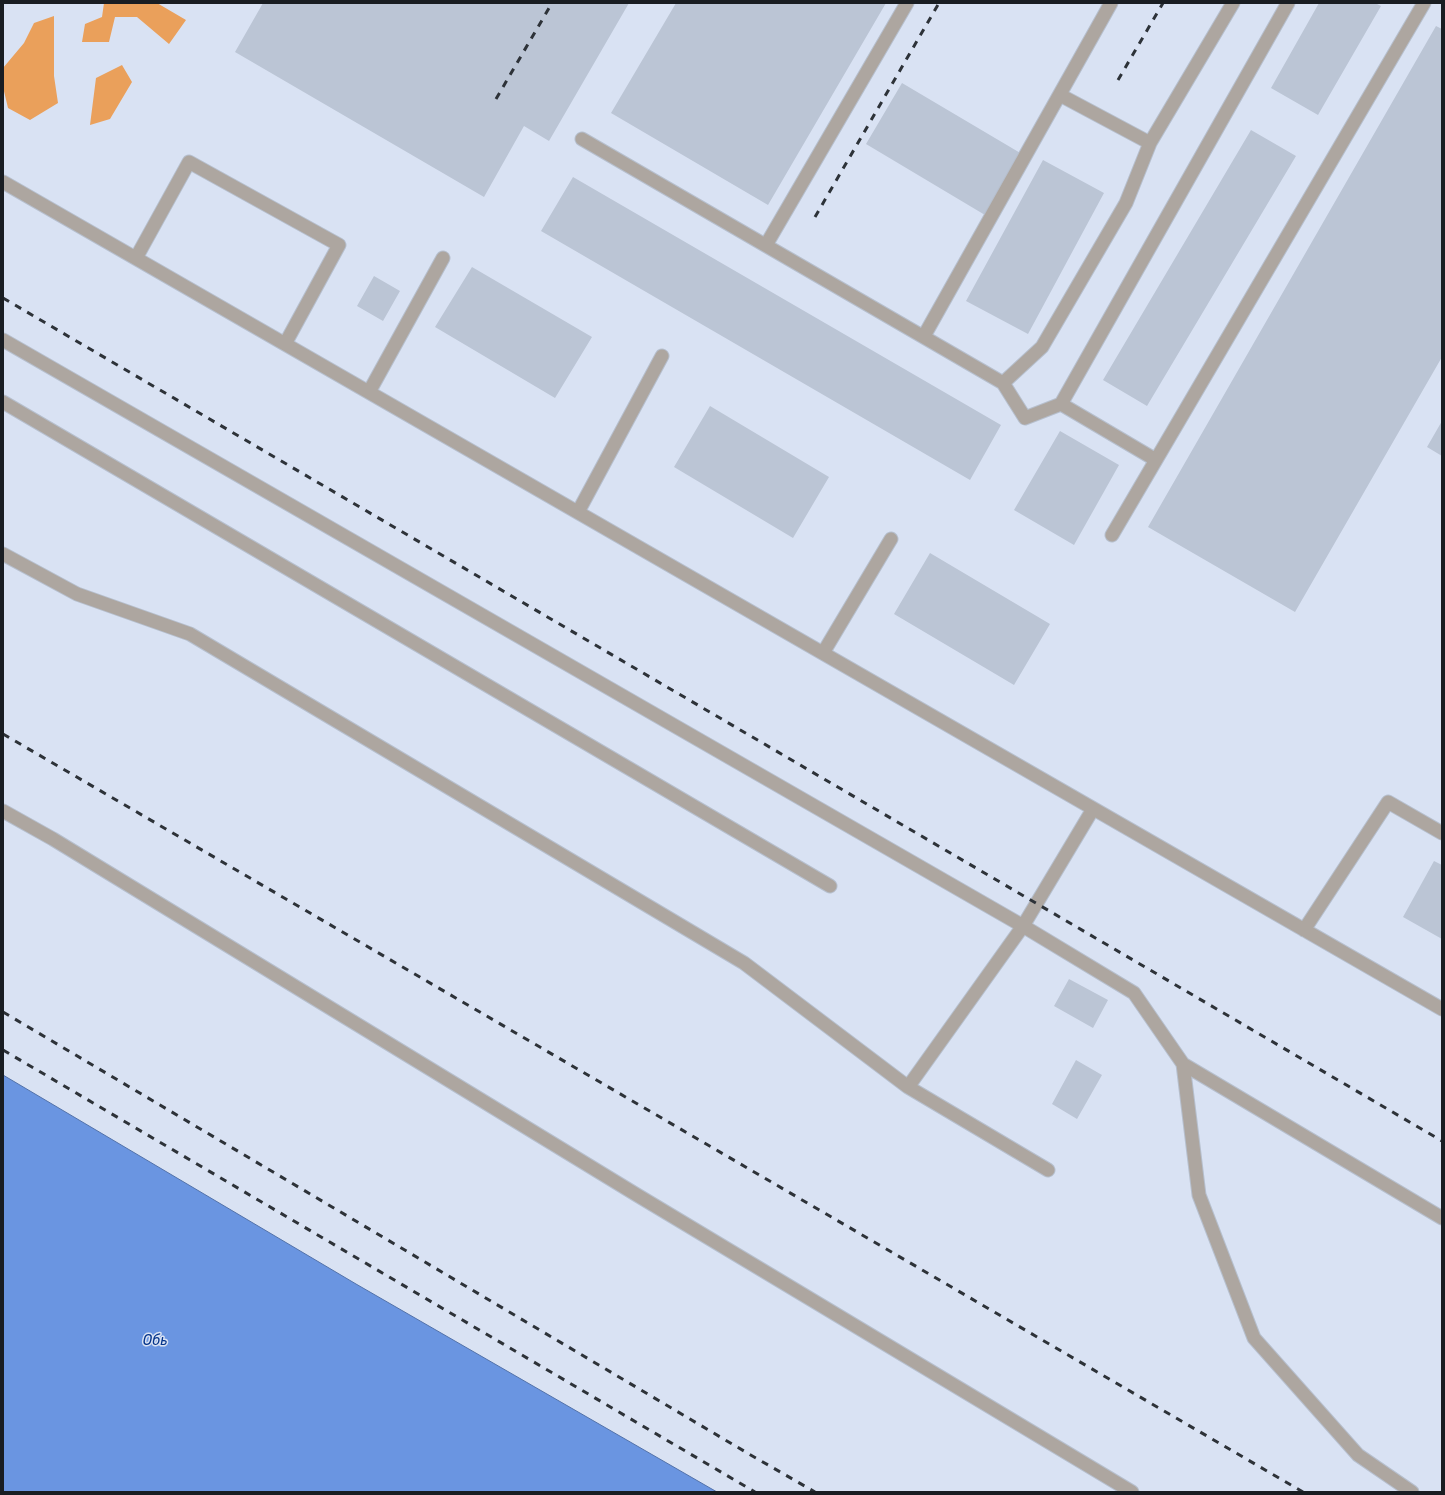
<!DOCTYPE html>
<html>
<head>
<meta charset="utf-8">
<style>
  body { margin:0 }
  #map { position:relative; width:1445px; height:1495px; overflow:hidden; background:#d9e2f3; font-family:Rubik,sans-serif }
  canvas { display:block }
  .frame { position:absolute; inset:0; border:4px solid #191d22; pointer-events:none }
</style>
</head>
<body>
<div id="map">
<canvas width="1445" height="1495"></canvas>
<div class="frame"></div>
</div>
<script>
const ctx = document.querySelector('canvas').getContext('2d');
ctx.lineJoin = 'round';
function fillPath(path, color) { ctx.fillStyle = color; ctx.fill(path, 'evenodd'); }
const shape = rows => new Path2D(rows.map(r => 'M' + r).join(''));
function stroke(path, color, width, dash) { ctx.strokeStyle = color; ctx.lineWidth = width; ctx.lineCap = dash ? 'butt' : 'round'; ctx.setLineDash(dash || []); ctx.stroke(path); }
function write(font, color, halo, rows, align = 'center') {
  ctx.font = font + ' Rubik,sans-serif'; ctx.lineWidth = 3; ctx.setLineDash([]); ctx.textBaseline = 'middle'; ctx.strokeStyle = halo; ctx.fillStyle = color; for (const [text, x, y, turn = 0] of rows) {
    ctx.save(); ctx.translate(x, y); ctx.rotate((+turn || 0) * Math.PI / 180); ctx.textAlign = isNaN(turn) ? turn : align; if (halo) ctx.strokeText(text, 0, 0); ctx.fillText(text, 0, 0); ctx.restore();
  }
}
fillPath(shape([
  [104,3,157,3,186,20,169,44,137,17,115,17,109,42,82,42,85,24,102,17],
  [54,16,54,76,58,103,30,120,8,108,3,87,3,68,24,43,34,23],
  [122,65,132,82,110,119,90,125,96,78]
]), '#eaa05b');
const water = shape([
  [3,1075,356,1284,717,1492,3,1492,3,1075]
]);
fillPath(water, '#6a95e1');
stroke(water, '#5271a8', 1);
fillPath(shape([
  [263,3,629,3,549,141,524,126,484,197,235,52],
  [676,3,886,3,768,205,611,113],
  [1319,3,1375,3,1381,6,1318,115,1271,88],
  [1436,26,1442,29,1442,357,1295,612,1148,527],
  [902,83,1022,154,985,215,866,144],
  [1251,130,1296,156,1147,406,1103,380],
  [1043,160,1104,193,1028,334,966,301],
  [573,177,1001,425,970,480,541,231],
  [472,267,592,337,555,398,435,327],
  [374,276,400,291,383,321,357,306],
  [710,406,829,477,793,538,674,467],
  [1442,421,1442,456,1427,447],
  [1060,431,1119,465,1074,545,1014,510],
  [930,553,1050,624,1014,685,894,614],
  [1434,861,1442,865,1442,939,1403,917],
  [1069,979,1108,1000,1093,1028,1054,1006],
  [1076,1060,1102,1075,1077,1119,1052,1104]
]), '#bbc5d5');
const lane = shape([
  [1060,95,1150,143],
  [582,139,1003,383,1025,418,1061,404,1156,460],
  [3,182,1442,1009],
  [766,245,907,3],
  [136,258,189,162,339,245,285,344],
  [924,336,1111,3],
  [3,340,1023,926,1134,993,1183,1064,1199,1195,1254,1338,1358,1455,1412,1492],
  [1003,383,1042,347,1126,203,1150,143,1233,3],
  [369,392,443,258],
  [3,402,830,886],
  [1061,404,1288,3],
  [578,512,662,356],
  [1112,535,1424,3],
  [3,554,77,594,190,634,744,963,908,1087,1048,1170],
  [823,653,891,539],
  [3,811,53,839,637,1195,1132,1492],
  [1304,930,1388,802,1442,833],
  [1183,1064,1442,1218],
  [908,1087,1023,926,1093,809]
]);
stroke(lane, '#b6bfcd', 15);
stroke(lane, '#ada6a0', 13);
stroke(shape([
  [1118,80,1163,3],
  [496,99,552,3],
  [815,217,939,3],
  [3,298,1442,1141],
  [3,734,1303,1492],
  [3,1012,749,1454,815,1492],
  [3,1050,755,1492]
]), '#2d3238', 3, [7, 7]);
write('italic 14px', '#04348b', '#d9e2f3', [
  ["Обь",155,1341]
]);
</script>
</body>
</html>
